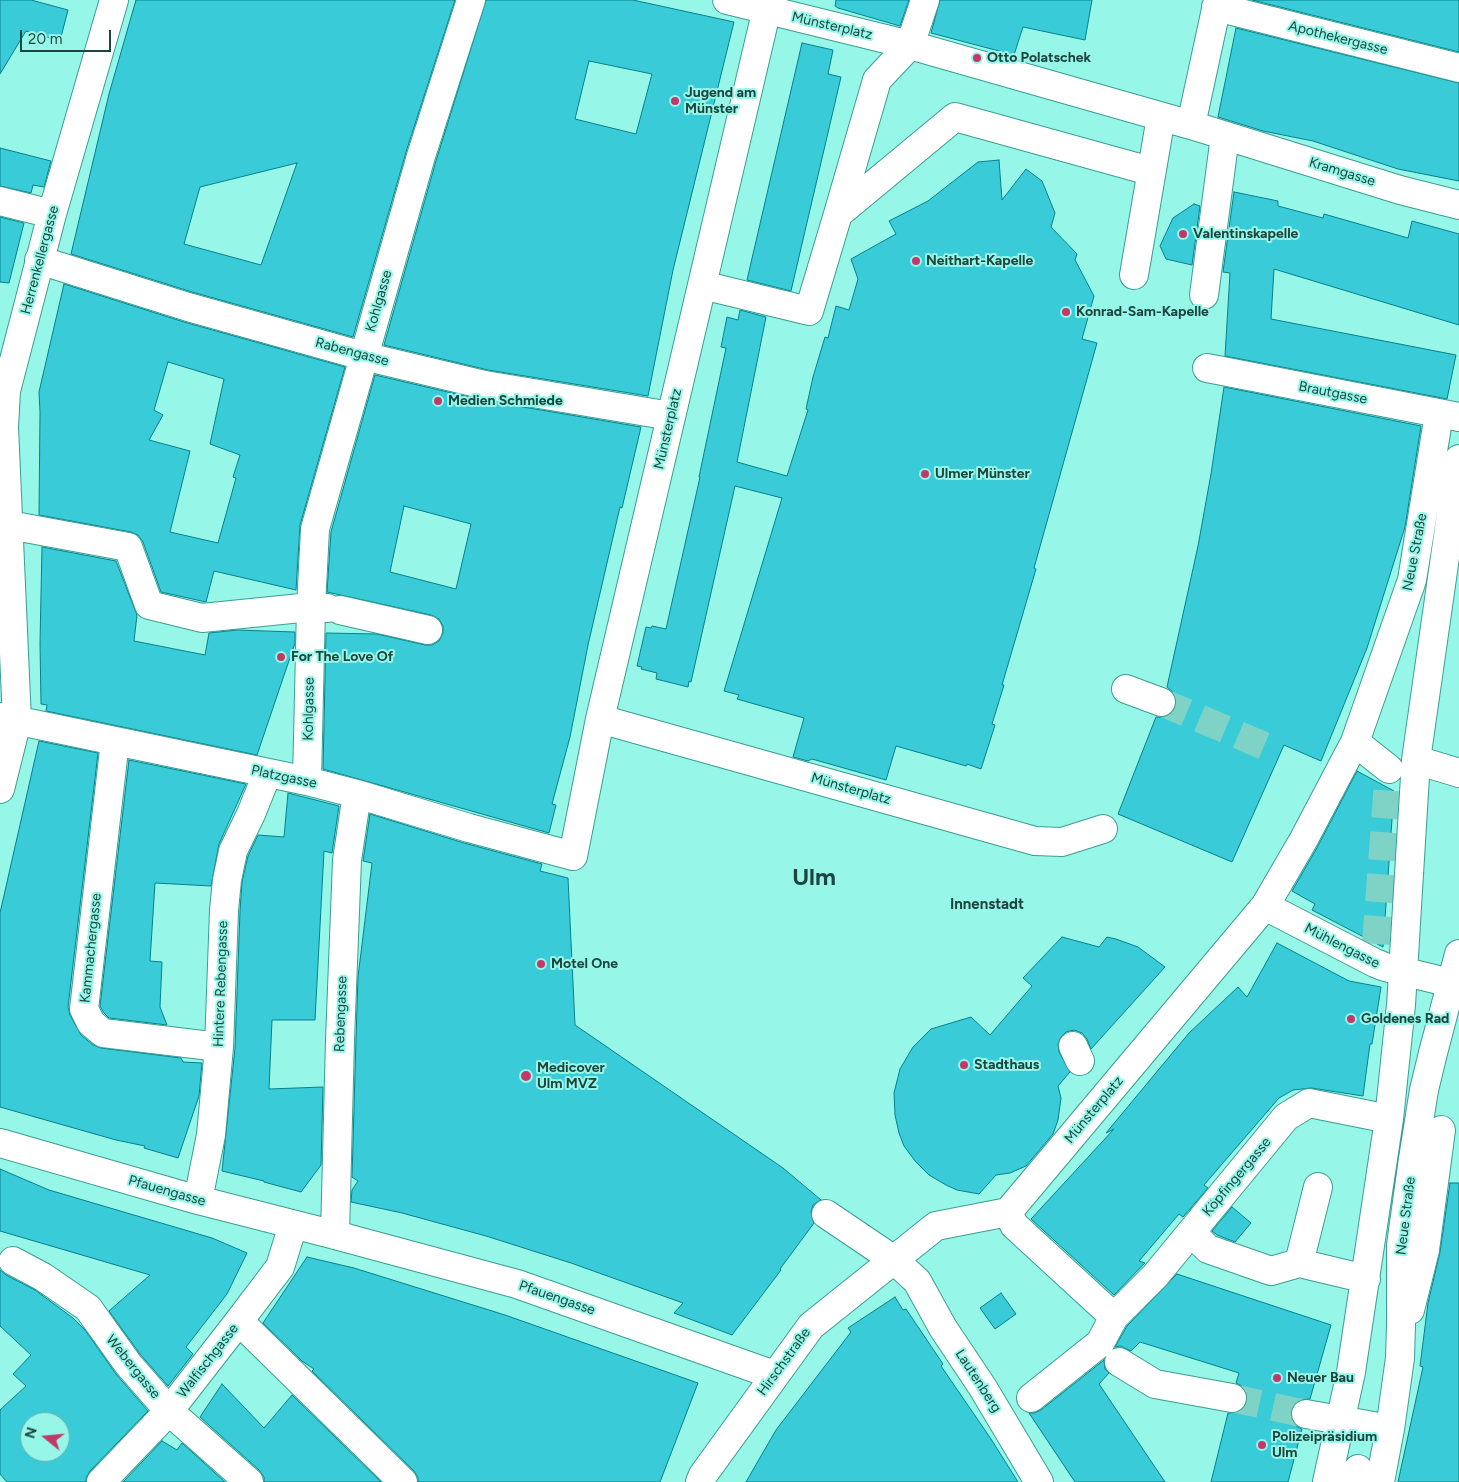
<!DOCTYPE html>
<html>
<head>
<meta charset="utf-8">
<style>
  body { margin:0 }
  #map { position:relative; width:1459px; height:1482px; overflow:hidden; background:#96f6e8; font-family:Figtree,sans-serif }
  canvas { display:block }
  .north { position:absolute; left:20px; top:1412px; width:50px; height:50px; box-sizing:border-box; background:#96f6e8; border:1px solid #65afa4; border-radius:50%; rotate:287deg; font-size:14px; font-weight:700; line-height:20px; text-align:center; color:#1c453f }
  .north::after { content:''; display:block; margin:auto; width:18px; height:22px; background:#c43869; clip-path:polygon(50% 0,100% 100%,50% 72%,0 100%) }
  .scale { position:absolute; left:20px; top:30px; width:91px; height:22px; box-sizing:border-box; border:2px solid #1c453f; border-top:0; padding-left:6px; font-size:15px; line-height:18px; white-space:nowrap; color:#1c453f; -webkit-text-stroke:4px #96f6e8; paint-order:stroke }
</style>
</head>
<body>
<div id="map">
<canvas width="1459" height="1482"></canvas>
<div class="north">N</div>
<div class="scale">20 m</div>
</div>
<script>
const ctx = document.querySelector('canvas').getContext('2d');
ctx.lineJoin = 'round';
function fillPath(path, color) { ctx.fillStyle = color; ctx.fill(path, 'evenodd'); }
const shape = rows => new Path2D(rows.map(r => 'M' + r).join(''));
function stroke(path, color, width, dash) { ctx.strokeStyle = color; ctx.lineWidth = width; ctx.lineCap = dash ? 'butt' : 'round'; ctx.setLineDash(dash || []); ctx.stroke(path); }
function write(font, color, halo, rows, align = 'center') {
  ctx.font = font + ' Figtree,sans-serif'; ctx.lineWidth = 4; ctx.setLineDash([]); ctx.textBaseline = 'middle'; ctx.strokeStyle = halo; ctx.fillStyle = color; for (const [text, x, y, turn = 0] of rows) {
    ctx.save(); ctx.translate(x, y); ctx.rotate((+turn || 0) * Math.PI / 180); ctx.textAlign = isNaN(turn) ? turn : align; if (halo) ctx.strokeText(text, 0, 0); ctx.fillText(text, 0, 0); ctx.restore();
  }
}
const building = shape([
  [0,0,31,0,68,10,61,37,58,36,57,40,26,31,0,74,0,0],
  [136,0,455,0,406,152,353,337,192,292,71,254,109,94,136,0],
  [297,163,261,265,184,244,200,187,297,163],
  [486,0,633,0,734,22,673,270,648,396,488,370,384,345,436,161,486,0],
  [589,61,652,74,636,134,575,119,589,61],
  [836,0,909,0,900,26,838,8,835,6,836,0],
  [940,0,1092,0,1085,40,1023,27,1014,55,931,33,940,0],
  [1252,0,1459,0,1459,52,1252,0],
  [1236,28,1459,83,1459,181,1398,169,1313,141,1263,131,1218,117,1236,28],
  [802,43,833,50,828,74,841,77,791,291,747,280,802,43],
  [0,148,51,161,44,187,33,185,31,193,0,186,0,148],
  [999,160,1002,200,1026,169,1042,181,1055,213,1051,227,1077,254,1075,260,1094,296,1082,339,1097,343,1034,568,1036,569,1002,685,1004,685,992,724,995,725,981,769,967,764,966,766,896,746,886,780,812,759,808,761,793,757,804,718,737,699,739,695,724,691,782,498,735,486,691,682,689,681,688,687,656,679,657,673,641,669,642,667,637,666,646,627,651,628,652,626,666,629,700,477,699,477,726,348,721,347,727,317,738,320,740,310,766,317,737,462,787,476,808,410,806,409,813,377,825,337,828,338,836,306,849,310,858,279,851,259,896,234,889,221,928,201,978,162,999,160],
  [1234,192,1278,201,1278,206,1323,218,1324,214,1408,238,1412,221,1459,234,1459,325,1274,269,1271,319,1456,355,1447,399,1225,356,1230,273,1223,272,1234,192],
  [1194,204,1200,206,1192,265,1166,259,1160,246,1173,218,1194,204],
  [0,217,24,223,9,283,0,282,0,217],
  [64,284,184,322,345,367,300,525,296,590,214,571,206,602,161,592,143,542,138,535,131,532,39,515,40,412,39,392,64,284],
  [168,362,224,379,210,444,240,455,233,477,236,478,218,543,170,532,190,451,149,440,163,415,154,410,168,362],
  [375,375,482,400,641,427,622,508,620,507,588,645,570,737,552,804,556,805,549,833,323,769,326,633,377,634,425,645,432,645,439,641,443,633,443,626,439,619,431,615,327,592,331,532,375,375],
  [404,506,471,524,456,589,390,572,404,506],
  [1224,387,1421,426,1405,527,1367,648,1321,761,1284,745,1232,862,1118,814,1156,717,1163,717,1171,714,1176,707,1176,700,1173,692,1167,687,1198,546,1211,474,1224,387],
  [42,547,116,561,137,615,134,641,205,655,209,633,237,630,295,632,295,643,257,755,46,711,47,705,41,704,40,643,42,547],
  [39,741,98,753,68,1007,70,1015,81,1035,93,1045,101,1048,181,1058,183,1062,202,1063,199,1096,178,1158,144,1148,145,1146,116,1140,0,1107,0,913,39,741],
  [129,760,246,784,219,844,211,886,155,883,150,961,162,962,160,1007,167,1025,109,1018,104,1013,100,1006,129,760],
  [1357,771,1394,791,1383,947,1312,910,1315,904,1292,891,1318,846,1357,771],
  [288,793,339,806,332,853,324,851,315,1020,272,1020,269,1089,323,1087,321,1165,301,1192,264,1182,264,1181,222,1171,235,1048,240,911,242,882,248,856,258,835,284,837,288,793],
  [370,814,464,843,542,864,540,871,568,878,575,1025,783,1168,821,1200,813,1205,811,1212,814,1223,780,1269,781,1270,732,1335,674,1313,683,1303,571,1263,486,1236,402,1213,351,1202,352,1190,358,1181,352,1177,356,1040,358,977,372,863,363,861,370,814],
  [1062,937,1099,947,1107,937,1116,939,1138,947,1165,967,1091,1049,1087,1039,1082,1033,1074,1030,1066,1032,1061,1037,1058,1044,1059,1052,1070,1072,1058,1086,1061,1098,1058,1120,1053,1134,1026,1166,1010,1173,996,1175,979,1194,957,1190,946,1185,929,1175,915,1161,904,1146,899,1133,895,1115,894,1093,900,1069,913,1047,931,1029,971,1017,990,1035,1032,986,1023,978,1062,937],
  [1277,943,1349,981,1381,987,1372,1044,1370,1044,1363,1096,1311,1088,1293,1090,1279,1098,1204,1185,1208,1188,1183,1217,1179,1214,1139,1261,1145,1263,1143,1265,1114,1295,1031,1219,1114,1129,1106,1133,1189,1033,1238,987,1247,997,1277,943],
  [0,1169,49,1190,212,1238,247,1253,227,1294,186,1347,193,1354,168,1386,140,1354,109,1311,150,1275,0,1231,0,1169],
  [1450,1183,1459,1183,1459,1482,1398,1482,1423,1367,1420,1366,1428,1303,1440,1252,1450,1183],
  [1232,1207,1251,1223,1235,1242,1217,1235,1212,1231,1232,1207],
  [307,1257,354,1268,505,1315,698,1383,660,1482,418,1482,418,1477,414,1471,312,1371,314,1369,302,1361,263,1323,307,1257],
  [0,1270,6,1275,35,1290,73,1318,85,1330,116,1374,148,1411,90,1471,86,1478,86,1482,7,1482,0,1474,0,1410,26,1386,13,1374,31,1355,0,1326,0,1270],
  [30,1422,60,1422,60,1452,30,1452,30,1422],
  [1177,1274,1331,1325,1310,1399,1300,1400,1294,1404,1291,1411,1292,1420,1296,1426,1302,1429,1288,1482,1211,1482,1228,1413,1238,1412,1244,1408,1247,1401,1246,1392,1242,1386,1236,1383,1239,1373,1140,1342,1131,1351,1120,1346,1115,1347,1127,1326,1177,1274],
  [1001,1293,1016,1314,995,1329,980,1308,1001,1293],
  [895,1297,903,1310,906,1309,943,1364,941,1366,991,1439,1018,1482,746,1482,776,1430,851,1332,848,1328,895,1297],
  [1104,1360,1105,1369,1109,1373,1099,1384,1165,1482,1075,1482,1029,1413,1034,1413,1041,1410,1104,1360],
  [222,1384,264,1428,292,1395,381,1482,264,1482,264,1477,259,1470,200,1417,222,1384],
  [162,1441,177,1450,182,1443,225,1482,123,1482,162,1441]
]);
fillPath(building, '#39cbd8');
stroke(building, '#05818b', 1);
stroke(shape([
  [1161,702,1276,751],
  [1376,944,1389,769],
  [1232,1398,1306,1414]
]), '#7ed3c6', 28, [28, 14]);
const minor = shape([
  [727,0,910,45,1191,125,1400,190,1459,205],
  [1216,7,1459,68],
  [1191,125,1218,0],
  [0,201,52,214],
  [838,214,877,80,910,45,925,0],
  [39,260,188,307,363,356,485,385,671,416],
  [1134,275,1161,117],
  [702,285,809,311,838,214,955,117,1150,171],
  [1204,295,1225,136],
  [1207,368,1459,417],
  [9,525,128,547,149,605,202,618,311,607,327,608],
  [340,610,428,630],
  [1126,689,1161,702],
  [0,717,307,781,357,794,469,828,573,856,600,719,769,0],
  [600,719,1035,841,1062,842,1103,829],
  [115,741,84,1009,91,1023,103,1033,219,1047],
  [1355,742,1389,769],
  [1416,760,1459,773],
  [307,781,311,607,315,529,421,156,471,0],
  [0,789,17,721,4,427,6,391,52,214,114,0],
  [1265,906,1375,963,1385,967,1451,983],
  [1073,1046,1080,1061],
  [0,1143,198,1200,347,1238],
  [1318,1187,1299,1263,1366,1279],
  [198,1200,211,1135,219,1047,224,910,227,880,233,851,251,814,267,774],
  [1008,1212,1014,1225,1114,1317],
  [826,1214,894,1260,917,1281,943,1328,983,1388,1039,1482],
  [1191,1232,1208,1249,1271,1271,1299,1263],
  [335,1235,517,1284,774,1375],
  [335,1235,340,1040,347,860,357,794],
  [13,1261,43,1277,88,1308,128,1364,169,1411,249,1482],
  [1410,1310,1425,1250,1441,1130],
  [239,1321,403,1482],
  [1119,1362,1155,1384,1232,1398],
  [1031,1398,1100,1343,1114,1317,1155,1276,1286,1117,1309,1103,1389,1119],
  [1306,1414,1390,1429],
  [101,1482,169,1411,239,1321,280,1267,293,1225],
  [700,1482,703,1475,811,1326,936,1226,1008,1212,1265,906,1304,839,1355,742,1412,580,1439,414],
  [1327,1482,1351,1372,1389,1119,1401,1005,1416,760,1459,459],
  [1355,1482,1358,1469],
  [1380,1482,1390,1429,1400,1358,1401,1325,1401,1245,1413,1159,1424,1090,1433,1053,1459,954]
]);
stroke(minor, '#3b9e92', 30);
stroke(minor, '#fff', 28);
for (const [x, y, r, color] of [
  [977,58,5,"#c43869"],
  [675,101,5,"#c43869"],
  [1183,234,5,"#c43869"],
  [916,261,5,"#c43869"],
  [1066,312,5,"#c43869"],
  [438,401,5,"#c43869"],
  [925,474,5,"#c43869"],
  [281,657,5,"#c43869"],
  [541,964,5,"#c43869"],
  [1351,1019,5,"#c43869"],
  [964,1065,5,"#c43869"],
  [526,1076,6,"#c43869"],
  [1277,1378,5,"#c43869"],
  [1262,1445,5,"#c43869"]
]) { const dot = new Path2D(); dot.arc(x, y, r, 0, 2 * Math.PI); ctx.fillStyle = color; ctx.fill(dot); stroke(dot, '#96f6e8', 2); }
write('14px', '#1c453f', '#96f6e8', [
  ["Münsterplatz",832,26,13],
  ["Apothekergasse",1338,38,14],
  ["Kramgasse",1342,172,17],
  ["Herrenkellergasse",40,260,-75],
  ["Kohlgasse",379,301,-74],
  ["Rabengasse",352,352,15],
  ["Brautgasse",1333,393,11],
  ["Münsterplatz",668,429,-77],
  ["Neue Straße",1415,552,-79],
  ["Kohlgasse",309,709,-89],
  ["Platzgasse",284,777,12],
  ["Münsterplatz",851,789,16],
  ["Mühlengasse",1342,946,27],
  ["Kammachergasse",91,948,-84],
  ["Hintere Rebengasse",221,984,-88],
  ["Rebengasse",341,1014,-88],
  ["Münsterplatz",1094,1110,-50],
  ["Köpfingergasse",1237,1177,-50],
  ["Pfauengasse",167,1191,16],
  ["Neue Straße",1406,1216,-83],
  ["Pfauengasse",557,1298,19],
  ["Walfischgasse",208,1361,-52],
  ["Hirschstraße",784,1362,-54],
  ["Webergasse",133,1367,51],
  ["Lautenberg",978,1381,57]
]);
write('bold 14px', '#1c453f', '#96f6e8', [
  ["Otto Polatschek",987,58],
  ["Jugend am",685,93],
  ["Münster",685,109],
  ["Valentinskapelle",1193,234],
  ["Neithart-Kapelle",926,261],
  ["Konrad-Sam-Kapelle",1076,312],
  ["Medien Schmiede",448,401],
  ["Ulmer Münster",935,474],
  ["For The Love Of",291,657],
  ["Motel One",551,964],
  ["Goldenes Rad",1361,1019],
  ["Stadthaus",974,1065],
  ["Medicover",537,1068],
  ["Ulm MVZ",537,1084],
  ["Neuer Bau",1287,1378],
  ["Polizeipräsidium",1272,1437],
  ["Ulm",1272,1453]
], 'left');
write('bold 15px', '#1c453f', '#96f6e8', [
  ["Innenstadt",987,905]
]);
write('bold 24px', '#1c453f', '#96f6e8', [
  ["Ulm",814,878]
]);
</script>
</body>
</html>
